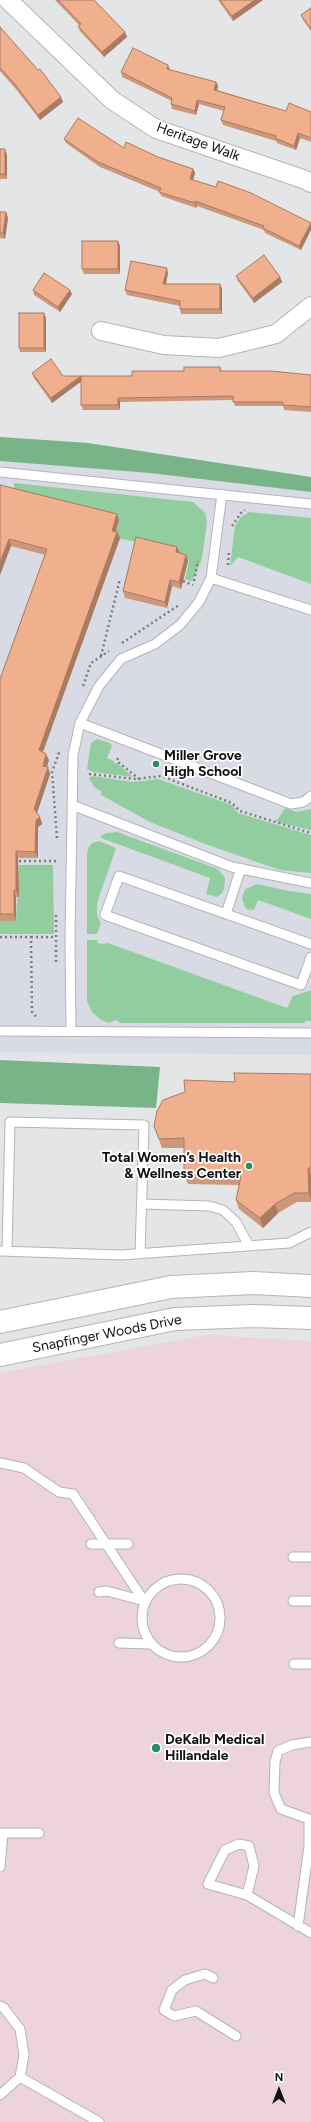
<!DOCTYPE html>
<html>
<head>
<meta charset="utf-8">
<style>
  body { margin:0 }
  #map { position:relative; width:311px; height:2122px; overflow:hidden; background:#e4e5e7; font-family:Figtree,sans-serif }
  canvas { display:block }
  .north { position:absolute; left:259px; top:2070px; width:40px; height:40px; -webkit-text-stroke:3px #fff; paint-order:stroke; rotate:0deg; font-size:11px; font-weight:700; line-height:16px; text-align:center; color:#101111 }
  .north::after { content:''; display:block; margin:auto; width:14px; height:18px; background:#101111; clip-path:polygon(50% 0,100% 100%,50% 72%,0 100%) }
</style>
</head>
<body>
<div id="map">
<canvas width="311" height="2122"></canvas>
<div class="north">N</div>
</div>
<script>
const ctx = document.querySelector('canvas').getContext('2d');
ctx.lineJoin = 'round';
function fillPath(path, color) { ctx.fillStyle = color; ctx.fill(path, 'evenodd'); }
const shape = rows => new Path2D(rows.map(r => 'M' + r).join(''));
function stroke(path, color, width, dash) { ctx.strokeStyle = color; ctx.lineWidth = width; ctx.lineCap = dash ? 'butt' : 'round'; ctx.setLineDash(dash || []); ctx.stroke(path); }
function write(font, color, halo, rows, align = 'center') {
  ctx.font = font + ' Figtree,sans-serif'; ctx.lineWidth = 3.5; ctx.setLineDash([]); ctx.textBaseline = 'middle'; ctx.strokeStyle = halo; ctx.fillStyle = color; for (const [text, x, y, turn = 0] of rows) {
    ctx.save(); ctx.translate(x, y); ctx.rotate((+turn || 0) * Math.PI / 180); ctx.textAlign = isNaN(turn) ? turn : align; if (halo) ctx.strokeText(text, 0, 0); ctx.fillText(text, 0, 0); ctx.restore();
  }
}
fillPath(shape([
  [0,437,88,443,311,477,311,1055,0,1052]
]), '#d8dbe4');
fillPath(shape([
  [206,1335,311,1341,311,2122,0,2122,0,1373]
]), '#edd3da');
fillPath(shape([
  [14,483,193,502,205,513,207,522,202,559,193,579,191,581,185,579,189,561,179,558,180,553,114,537,14,491],
  [249,512,311,518,311,584,238,557,230,566,235,526,241,517],
  [97,739,110,743,112,746,107,758,114,761,114,763,117,763,133,777,93,772,87,769,91,743],
  [93,776,133,782,158,779,232,805,238,813,311,835,311,873,280,870,205,844,150,822,101,795,101,791,94,787,89,778],
  [285,808,297,812,311,809,311,830,276,822],
  [117,832,218,869,225,878,224,889,222,893,217,897,206,894,210,878,101,838,101,836,106,833],
  [99,841,116,848,97,903,97,915,101,923,97,934,87,934,87,856,88,848,92,843],
  [19,865,53,865,54,934,0,934,0,921,16,920],
  [257,884,289,891,311,894,311,919,258,900,254,910,246,909,242,899,243,894,246,889],
  [87,940,98,940,97,943,102,944,108,943,287,1008,293,996,311,990,311,1021,305,1021,305,1023,120,1023,116,1020,109,1023,101,1020,92,1012,87,1001]
]), '#92cda0');
fillPath(shape([
  [0,437,88,443,311,477,311,492,150,473,0,461],
  [0,1060,160,1067,156,1108,0,1103]
]), '#79b488');
const service = shape([
  [0,472,311,504],
  [211,578,311,610],
  [80,723,291,804,303,802,311,796],
  [72,805,232,867,311,883],
  [226,914,241,868],
  [311,944,119,876,105,915,301,985,311,957],
  [0,1031,311,1033],
  [71,1031,70,937,73,755,80,723,99,686,121,659,155,644,180,625,199,602,211,578,222,494],
  [142,1204,209,1206,223,1210,236,1222,249,1246],
  [0,1251,121,1255,289,1243,311,1232],
  [7,1251,10,1122,144,1125,140,1253],
  [0,1463,24,1468,59,1492,73,1494,144,1601],
  [91,1544,128,1544],
  [293,1557,311,1557],
  '142 1618a39 39 0 1 1 78 0a39 39 0 1 1-78 0Z',
  [99,1592,107,1591,144,1601],
  [293,1601,311,1601],
  [119,1643,151,1644],
  [294,1664,311,1664],
  [0,1833,39,1833],
  [0,1867,3,1833],
  [247,1895,208,1884,225,1850,239,1844,249,1846,254,1866,247,1895,311,1933],
  [298,1926,309,1846,309,1819,281,1809,274,1793,275,1762,278,1751,292,1745,311,1742],
  [213,1978,205,1974,185,1980,172,1990,164,2010,174,2016,196,2011,236,2036],
  [0,2006,4,2008,20,2029,24,2055,20,2077,0,2095],
  [20,2077,99,2122]
]);
const minor = shape([
  [8,0,112,100,156,129,303,179,311,183],
  [101,331,164,345,219,348,276,334,311,306]
]);
const secondary = shape([
  [0,1322,171,1287,253,1283,311,1286],
  [0,1355,175,1319,253,1316,311,1318]
]);
stroke(service, '#b3b4b6', 11);
stroke(minor, '#b3b4b6', 20);
stroke(secondary, '#b3b4b6', 24);
stroke(shape([
  [232,526,241,513,245,510],
  [228,565,229,550],
  [183,581,193,585],
  [194,581,198,561],
  [122,643,179,605],
  [101,656,120,579],
  [83,686,91,663,109,651],
  [118,758,117,761,139,779],
  [89,774,136,779,161,776,232,803,240,811,311,833],
  [57,838,52,772,60,750],
  [19,861,57,861],
  [0,937,31,937,32,1012,38,1019],
  [31,937,55,937],
  [56,962,56,915]
]), '#7b7c7d', 2.5, [2, 3]);
stroke(service, '#fff', 9);
stroke(minor, '#fff', 18);
stroke(secondary, '#fff', 22);
fillPath(shape([
  [55,0,94,0,125,32,127,37,104,57,80,31,78,26,79,25],
  [218,0,263,0,233,21],
  [311,8,311,31,303,20,301,15],
  [0,27,63,102,40,120,15,88,0,71],
  [170,70,216,82,218,86,217,90,286,111,311,112,311,142,300,138,296,150,277,143,276,141,223,125,221,120,224,111,199,104,196,115,172,109,171,104,172,101,122,77,121,72],
  [64,139,124,148,158,157,193,169,195,173,193,180,311,223,301,250,265,233,264,230,197,206,196,208,161,196,160,192,100,167,66,143],
  [0,149,7,155,7,179,0,179],
  [0,212,6,212,8,218,5,239,0,238],
  [118,241,120,246,120,274,84,274,82,269],
  [168,273,166,284,220,284,222,289,222,314,181,314,180,309,180,306,127,295,125,290],
  [236,276,280,277,282,282,254,303,238,281],
  [33,290,72,294,60,312,34,295],
  [46,318,46,352,20,352,19,348],
  [220,367,222,371,311,375,311,412,284,410,283,406,235,406,233,400,120,402,120,410,83,410,81,405,81,381,52,403,34,378,32,373,81,378,132,376],
  [0,485,119,520,116,532,117,532,120,538,43,752,49,760,47,767,50,774,37,813,40,817,42,824,38,827,38,858,18,858,19,897,16,897,16,921,0,921,0,679,45,555,11,546,0,575],
  [180,553,188,561,181,589,172,586,167,608,125,598,123,591],
  [311,1074,311,1202,297,1202,278,1213,263,1228,239,1209,236,1200,239,1185,188,1184,184,1175,184,1148,162,1148,154,1126,235,1082]
]), '#ce9779');
fillPath(shape([
  [255,0,263,0,233,21,232,16],
  [125,32,127,37,104,57,102,52],
  [168,65,170,70,167,69],
  [216,82,218,86,216,94,214,90],
  [61,97,63,102,40,120,38,115],
  [197,100,199,104,196,115,195,111],
  [298,133,300,138,296,150,294,146],
  [5,149,7,155,7,179,5,174],
  [193,169,195,173,192,184,190,179],
  [195,201,197,206,196,208,195,203],
  [6,212,8,218,5,239,3,233],
  [311,223,311,230,301,250,299,246],
  [118,241,120,246,120,274,118,269],
  [167,268,168,273,165,289,163,284],
  [280,277,282,282,254,303,253,298],
  [220,284,222,289,222,314,220,309],
  [70,290,72,294,60,312,58,307],
  [44,313,46,318,46,352,44,348],
  [81,376,82,381,52,403,51,398],
  [118,398,120,402,120,410,118,405],
  [117,514,119,520,114,537,112,531],
  [117,532,120,538,41,757,39,750],
  [9,539,11,546,0,575,0,562],
  [177,547,180,553,176,552],
  [186,555,188,561,181,589,179,582],
  [170,580,172,586,167,608,165,602],
  [46,754,49,760,45,772,43,766],
  [48,767,50,774,36,816,34,809],
  [40,817,42,824,38,827,38,858,35,852,36,820],
  [16,851,18,858,19,897,16,890],
  [14,890,16,897,16,921,14,914],
  [308,1168,311,1175,311,1200,309,1193],
  [275,1204,278,1213,263,1228,260,1218]
]), '#a87b63');
const building = shape([
  [58,0,94,0,125,32,102,52,78,26,81,24,58,0],
  [220,0,255,0,232,16,220,0],
  [311,8,311,29,301,15,311,8],
  [0,27,38,70,40,69,61,97,38,115,14,83,0,68,0,27],
  [133,48,168,65,167,69,216,82,214,90,286,111,289,103,311,112,311,138,298,133,294,146,275,138,276,136,221,120,225,107,197,100,195,111,171,104,172,98,121,72,133,48],
  [78,118,124,148,126,142,158,157,193,169,190,179,216,187,218,181,251,193,311,223,299,246,263,228,264,226,195,201,195,203,159,192,161,188,98,162,64,139,78,118],
  [0,149,5,149,5,174,0,174,0,149],
  [0,212,6,212,3,233,0,233,0,212],
  [82,241,118,241,118,269,82,269,82,241],
  [264,255,280,277,253,298,236,276,264,255],
  [131,261,167,268,163,284,220,284,220,309,180,309,180,301,125,290,131,261],
  [44,273,70,290,58,307,33,290,44,273],
  [19,313,44,313,44,348,19,348,19,313],
  [51,359,63,376,81,376,51,398,32,373,51,359],
  [184,367,220,367,220,371,271,371,311,375,311,407,283,405,283,402,233,402,233,396,118,398,118,405,81,405,81,376,132,376,132,371,184,371,184,367],
  [0,485,117,514,112,531,117,532,39,750,46,754,43,766,48,767,34,809,40,817,36,820,35,852,16,851,16,890,14,890,14,914,0,914,0,679,47,549,9,539,0,562,0,485],
  [136,537,177,547,176,552,186,555,179,582,170,580,165,602,123,591,136,537],
  [234,1073,311,1074,311,1168,308,1168,309,1193,294,1193,275,1204,260,1218,236,1200,241,1176,184,1175,184,1138,159,1139,154,1126,157,1111,163,1100,185,1092,184,1080,235,1082,234,1073]
]);
fillPath(building, '#f0b08d');
stroke(building, '#a87b63', 1);
for (const [x, y, r, color] of [
  [156,764,4,"#238d6a"],
  [249,1166,4,"#238d6a"],
  [156,1748,5,"#238d6a"]
]) { const dot = new Path2D(); dot.arc(x, y, r, 0, 2 * Math.PI); ctx.fillStyle = color; ctx.fill(dot); stroke(dot, '#fff', 1.5); }
write('14px', '#101111', '#fff', [
  ["Heritage Walk",198,142,20],
  ["Snapfinger Woods Drive",107,1334,-11]
]);
write('bold 14px', '#101111', '#fff', [
  ["Miller Grove",164,756],
  ["High School",164,772],
  ["Total Women’s Health",241,1158,"right"],
  ["& Wellness Center",241,1174,"right"],
  ["DeKalb Medical",165,1740],
  ["Hillandale",165,1756]
], 'left');
</script>
</body>
</html>
